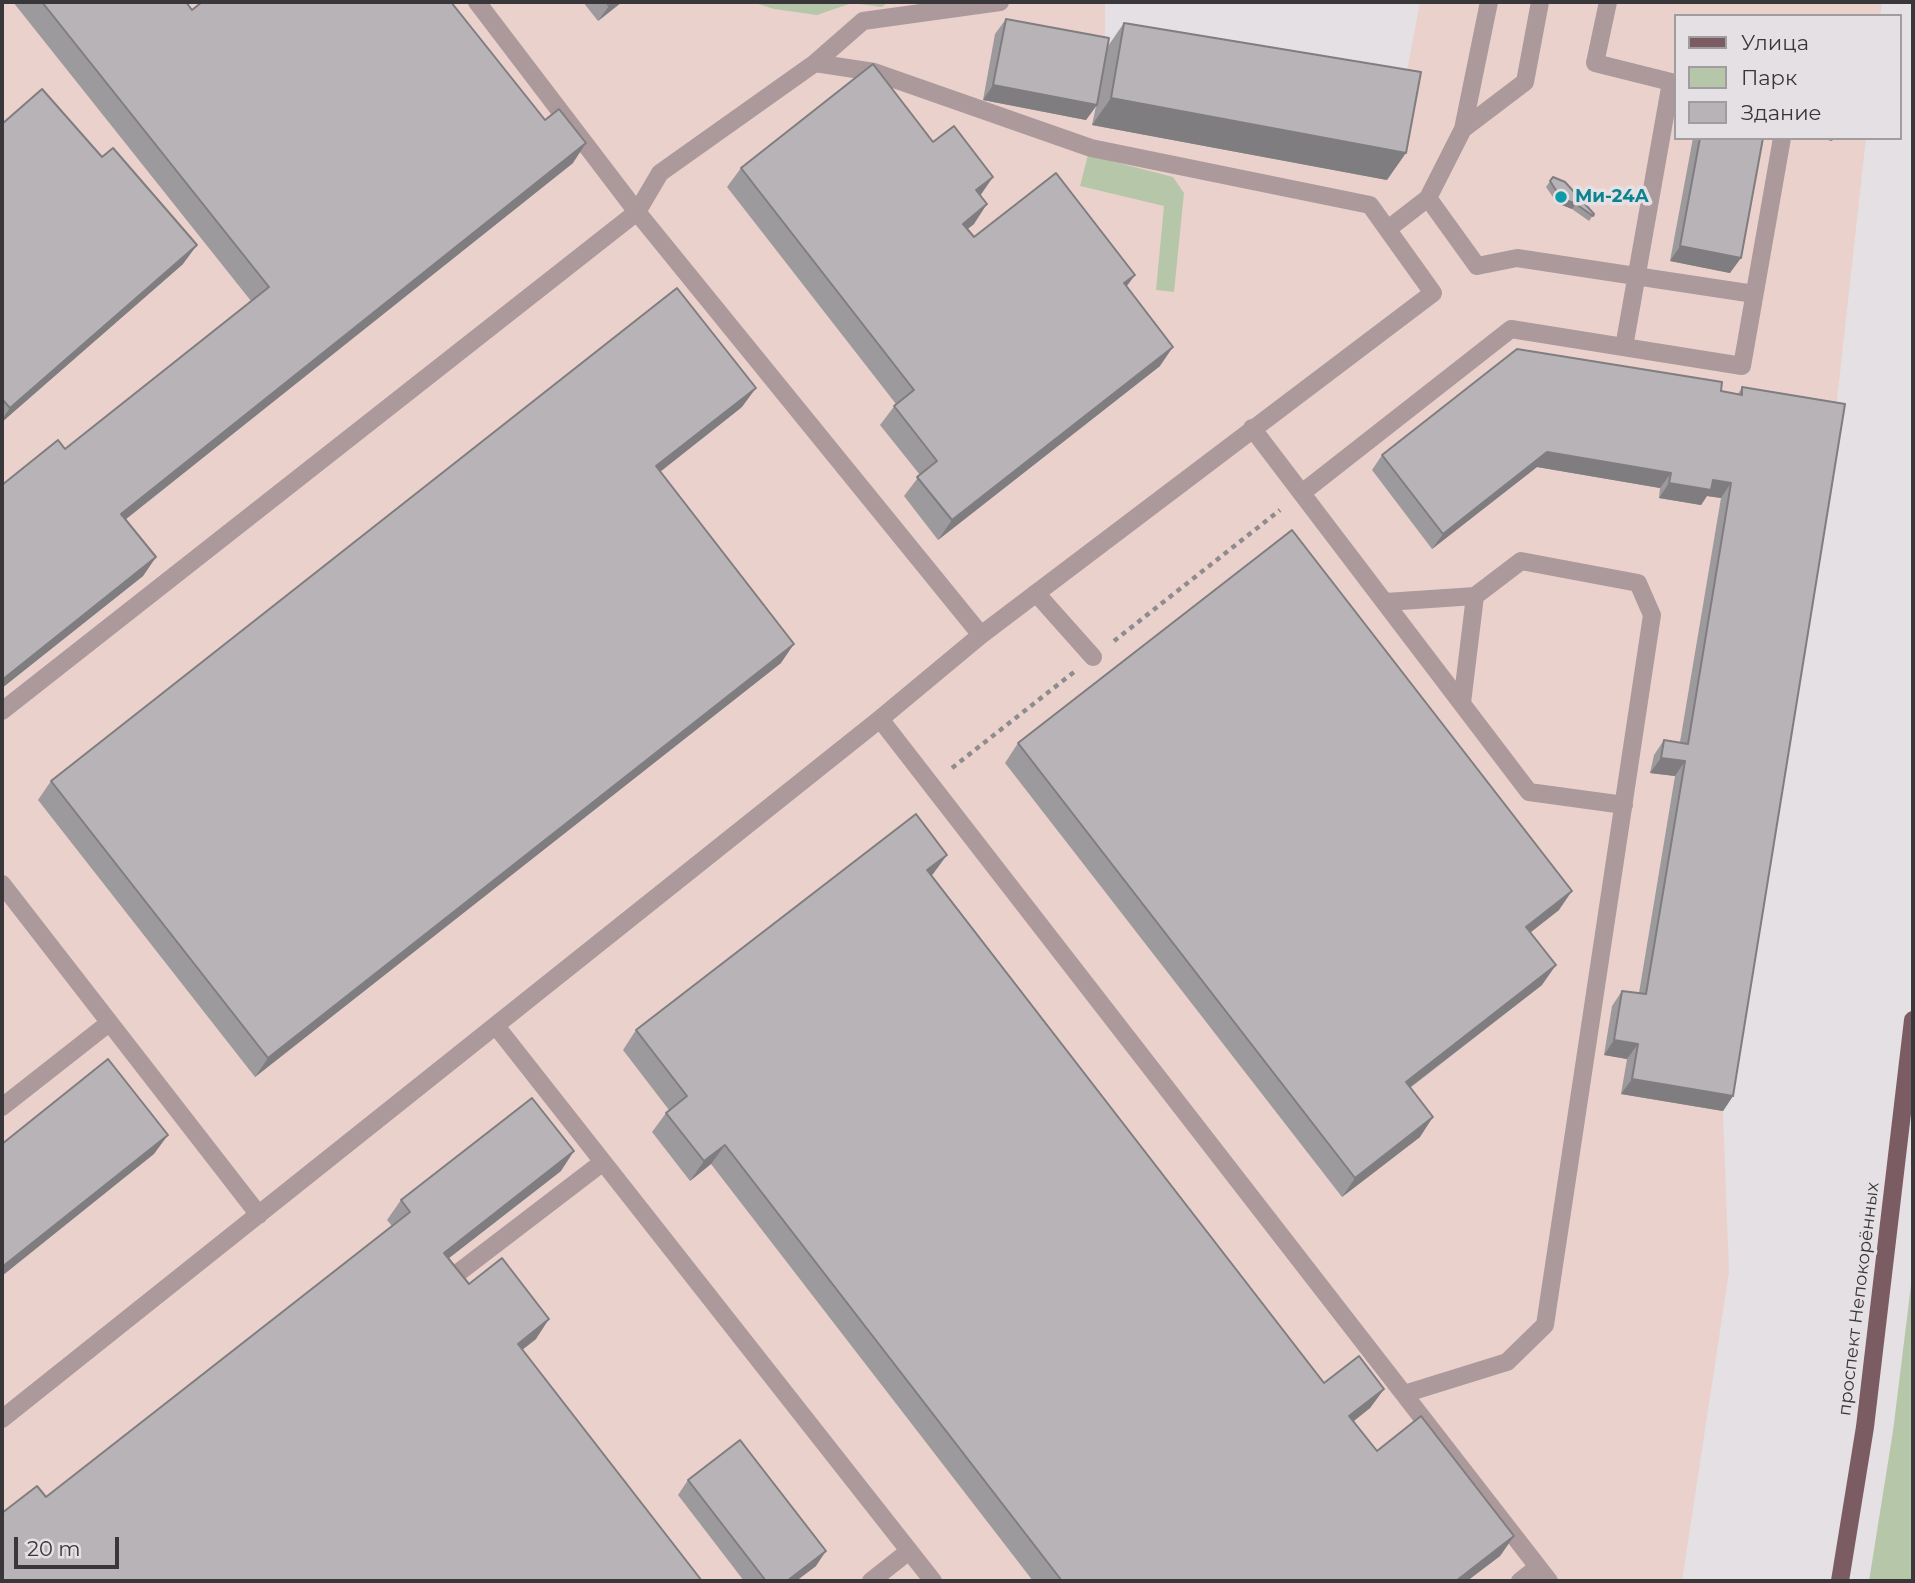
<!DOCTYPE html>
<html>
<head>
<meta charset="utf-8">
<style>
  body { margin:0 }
  #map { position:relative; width:1915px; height:1583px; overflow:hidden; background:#e4e0e4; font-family:Montserrat,sans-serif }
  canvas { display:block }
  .frame { position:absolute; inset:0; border:4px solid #393739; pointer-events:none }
  .legend { position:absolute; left:1674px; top:14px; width:228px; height:126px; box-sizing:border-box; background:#e4e0e4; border:2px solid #a09ca0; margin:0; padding:9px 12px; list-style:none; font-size:21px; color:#393739 }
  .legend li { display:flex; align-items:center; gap:14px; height:35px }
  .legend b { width:35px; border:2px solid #a09ca0 }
  .scale { position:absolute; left:14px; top:1537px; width:105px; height:32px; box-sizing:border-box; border:4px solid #393739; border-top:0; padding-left:9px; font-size:21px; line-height:24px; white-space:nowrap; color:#393739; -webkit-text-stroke:5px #e4e0e4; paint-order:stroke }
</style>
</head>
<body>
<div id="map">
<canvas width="1915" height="1583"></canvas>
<div class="frame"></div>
<ul class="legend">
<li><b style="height:9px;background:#7c5c63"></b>Улица</li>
<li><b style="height:19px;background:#b6c7a9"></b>Парк</li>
<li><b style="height:19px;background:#b7b3b7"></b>Здание</li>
</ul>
<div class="scale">20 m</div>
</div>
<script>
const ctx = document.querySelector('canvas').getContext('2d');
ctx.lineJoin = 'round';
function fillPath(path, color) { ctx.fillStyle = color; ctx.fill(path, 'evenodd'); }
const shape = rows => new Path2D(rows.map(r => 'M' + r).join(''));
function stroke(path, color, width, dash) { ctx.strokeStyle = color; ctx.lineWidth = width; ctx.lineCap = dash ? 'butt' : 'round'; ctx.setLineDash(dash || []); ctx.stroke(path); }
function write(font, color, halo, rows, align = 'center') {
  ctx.font = font + ' Montserrat,sans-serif'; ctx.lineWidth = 7; ctx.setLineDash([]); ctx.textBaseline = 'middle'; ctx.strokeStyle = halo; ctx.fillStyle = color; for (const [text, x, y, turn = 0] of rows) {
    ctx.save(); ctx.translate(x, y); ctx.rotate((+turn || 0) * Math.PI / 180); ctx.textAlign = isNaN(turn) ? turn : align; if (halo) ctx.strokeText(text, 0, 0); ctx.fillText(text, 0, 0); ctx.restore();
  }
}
fillPath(shape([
  [2,2,1105,2,1105,50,1402,98,1420,2,1882,2,1880,16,1675,16,1675,138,1866,138,1835,418,1723,1111,1729,1272,1682,1581,2,1581]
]), '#ebd1cb');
fillPath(shape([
  [888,2,882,7,852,3,817,15,774,9,755,3],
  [1088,155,1173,177,1184,193,1174,292,1156,290,1164,206,1080,186],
  [1913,1269,1913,1581,1869,1581,1893,1431]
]), '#b6c7a9');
stroke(shape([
  [1114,641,1280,510],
  [952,768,1074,672]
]), '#8f8c8f', 4.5, [5, 5]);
stroke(shape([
  [477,2,637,212,981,635],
  [1608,2,1595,63,1675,83],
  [815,63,863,21,1000,2],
  [1463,129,1525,82,1540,2],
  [1428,198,1477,266,1517,258,1754,294],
  [1388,229,1428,198,1463,129,1489,2],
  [1624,347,1671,82],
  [1252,428,1529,792,1624,805],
  [1303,492,1511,329,1742,366,1782,138],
  [1036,593,1093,657],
  [1386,602,1475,596,1521,561,1638,583,1652,615,1545,1325,1507,1362,1404,1394],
  [1462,703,1475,596],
  [2,711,637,212,660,173,815,63,874,72,1091,148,1370,205,1433,293,981,635,880,719,2,1419],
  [880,719,1549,1581],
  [2,884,259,1215],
  [496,1026,933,1581],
  [2,1107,109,1023],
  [450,1279,603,1162],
  [871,1581,909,1551],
  [1520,1581,1538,1567]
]), '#ab999c', 18);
stroke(shape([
  [1840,1581,1865,1427,1913,1020]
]), '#7c5c63', 18);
fillPath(shape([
  [13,2,186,2,192,10,573,163,125,520,156,557,143,576,2,688,2,485,65,449,251,301],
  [583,2,622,2,598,21],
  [1006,19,1108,46,1124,23,1387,180,1092,125,1096,106,1086,120,983,100,995,34],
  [2,124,183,264,2,422],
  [1693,138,1763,138,1730,273,1670,261],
  [933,142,980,195,974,224,967,229,974,237,1126,287,1160,366,938,540,904,496,920,475,880,425,896,404,727,187,741,168],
  [1553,177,1594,214,1589,221,1572,209,1557,203,1546,187],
  [1742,387,1733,1096,1723,1111,1621,1094,1627,1059,1604,1055,1612,1006,1622,991,1639,993,1675,776,1650,773,1654,755,1664,740,1680,742,1721,498,1707,496,1701,505,1659,498,1660,488,1537,467,1432,549,1372,470,1382,455,1721,391,1738,394],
  [742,407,660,472,781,663,255,1077,38,800,51,781],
  [1018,743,1559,910,1531,932,1542,985,1410,1088,1420,1137,1342,1197,1005,763],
  [933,874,932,875,1324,1383,1384,1389,1370,1408,1354,1421,1377,1451,1514,1536,1500,1556,1467,1581,1033,1581,711,1164,690,1181,652,1132,666,1113,669,1110,623,1050,636,1030],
  [561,1171,449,1258,469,1284,536,1339,522,1350,46,1497,392,1226,387,1220,401,1200],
  [688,1480,816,1566,796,1581,744,1581,678,1495]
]), '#9d9a9d');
fillPath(shape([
  [614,2,622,2,598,21,609,6],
  [993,85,1097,105,1086,120,983,100],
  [1111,98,1406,153,1387,180,1092,125],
  [1819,138,1834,138,1832,141],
  [586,143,573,163,107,534,121,514],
  [993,177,980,196,976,190],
  [1561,198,1576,204,1572,209,1557,203],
  [987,204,974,224,950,243,963,224],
  [197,245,183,264,2,422,2,419,10,408],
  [1680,246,1741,258,1730,273,1670,261],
  [1135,275,1121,294,1124,283],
  [1173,347,1160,366,938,540,952,520],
  [756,388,742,407,642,486,656,466],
  [1547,452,1671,473,1660,488,1537,467,1432,549,1443,534],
  [1713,480,1731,483,1721,498,1707,496,1701,505,1659,498,1669,483],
  [156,557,143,576,2,688,2,680],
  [794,644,781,663,255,1077,268,1058],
  [1661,758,1685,761,1675,776,1650,773],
  [947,855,933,874,914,889,927,870],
  [1572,891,1559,910,1513,946,1526,927],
  [1556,965,1542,985,1392,1101,1406,1082],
  [1614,1040,1638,1044,1627,1059,1604,1055],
  [1632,1079,1733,1096,1723,1111,1621,1094],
  [1433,1117,1420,1137,1342,1197,1355,1178],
  [168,1135,154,1154,2,1276,2,1267],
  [725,1145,711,1164,690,1181,704,1161],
  [574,1151,561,1171,431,1272,444,1253],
  [549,1319,536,1339,504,1364,518,1344],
  [1384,1389,1370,1408,1336,1435,1349,1416],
  [1514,1536,1500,1556,1467,1581,1456,1581],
  [826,1551,816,1566,796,1581,787,1581]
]), '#807d80');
const building = shape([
  [42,2,186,2,192,10,202,2,451,2,545,120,559,109,586,143,121,514,156,557,2,680,2,485,58,440,65,449,269,287,42,2],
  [606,2,614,2,609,6,606,2],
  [1006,19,1109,38,1097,105,993,85,1006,19],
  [1124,23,1421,72,1406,153,1111,98,1124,23],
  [873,64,933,142,954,126,993,177,976,190,987,204,963,224,974,237,1056,173,1135,275,1124,283,1173,347,952,520,917,477,937,461,894,406,914,390,741,168,873,64],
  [42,89,102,157,113,148,197,245,10,408,2,399,2,124,42,89],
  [1700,138,1763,138,1741,258,1680,246,1700,138],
  [1553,177,1565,182,1594,214,1593,216,1576,204,1561,198,1550,181,1553,177],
  [677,288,756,388,656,466,794,644,268,1058,51,781,677,288],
  [1517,349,1722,382,1721,391,1742,395,1742,387,1845,404,1733,1096,1632,1079,1638,1044,1614,1040,1622,991,1646,994,1685,761,1661,758,1664,740,1688,744,1731,483,1713,480,1711,490,1669,483,1671,473,1547,452,1443,534,1382,455,1517,349],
  [1292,530,1572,891,1526,927,1556,965,1406,1082,1433,1117,1355,1178,1018,743,1292,530],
  [916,814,947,855,927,870,1324,1383,1359,1356,1384,1389,1349,1416,1377,1451,1421,1416,1514,1536,1456,1581,1062,1581,725,1145,704,1161,666,1113,687,1096,636,1030,916,814],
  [108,1059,168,1135,2,1267,2,1144,108,1059],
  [532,1098,574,1151,444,1253,469,1284,502,1258,549,1319,518,1344,702,1581,2,1581,2,1513,37,1486,46,1497,410,1212,401,1200,532,1098],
  [740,1440,826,1551,787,1581,766,1581,688,1480,740,1440]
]);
fillPath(building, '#b7b3b7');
stroke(building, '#807d80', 2);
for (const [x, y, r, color] of [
  [1561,197,7,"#0f9aa8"]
]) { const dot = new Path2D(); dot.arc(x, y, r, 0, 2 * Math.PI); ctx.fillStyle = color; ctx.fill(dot); stroke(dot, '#e4e0e4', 2.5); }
write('bold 18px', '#0d838f', '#e4e0e4', [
  ["Ми-24А",1575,197]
], 'left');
write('18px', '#393739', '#e4e0e4', [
  ["проспект Непокорённых",1859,1299,-83]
]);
</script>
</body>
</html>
